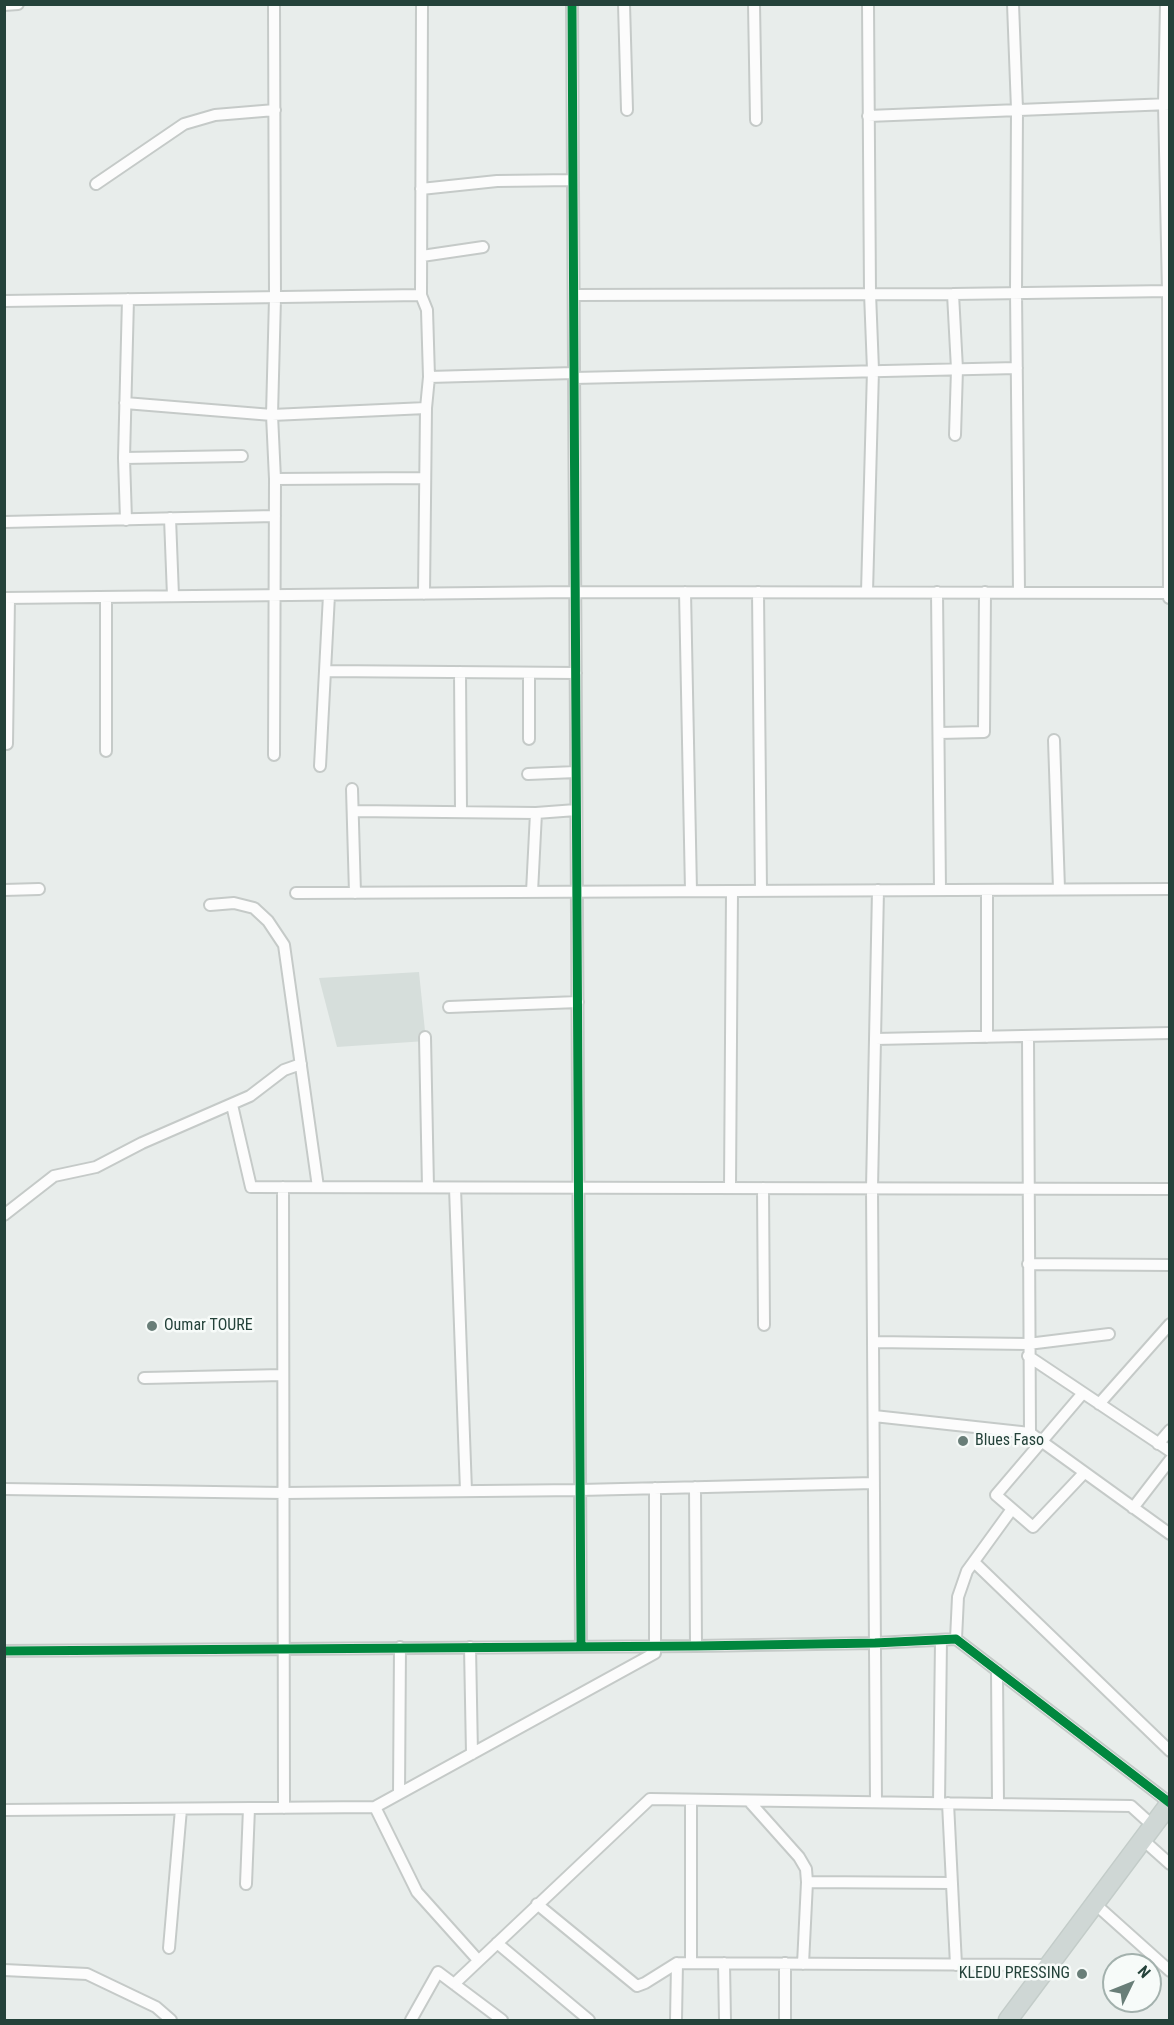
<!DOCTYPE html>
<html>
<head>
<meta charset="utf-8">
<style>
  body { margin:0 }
  #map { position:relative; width:1174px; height:2025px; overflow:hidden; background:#e8edeb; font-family:"Roboto Condensed",sans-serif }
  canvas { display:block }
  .frame { position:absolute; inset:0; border:6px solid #24423a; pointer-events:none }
  .north { position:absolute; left:1102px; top:1953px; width:60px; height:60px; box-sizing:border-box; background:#f7fbf9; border:2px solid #a3b1ad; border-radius:50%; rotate:47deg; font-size:16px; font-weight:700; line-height:24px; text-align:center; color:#24423a }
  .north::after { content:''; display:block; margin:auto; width:21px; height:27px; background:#697e78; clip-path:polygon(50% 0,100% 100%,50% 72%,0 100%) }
</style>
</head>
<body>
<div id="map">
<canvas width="1174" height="2025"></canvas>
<div class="frame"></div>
<div class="north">N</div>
</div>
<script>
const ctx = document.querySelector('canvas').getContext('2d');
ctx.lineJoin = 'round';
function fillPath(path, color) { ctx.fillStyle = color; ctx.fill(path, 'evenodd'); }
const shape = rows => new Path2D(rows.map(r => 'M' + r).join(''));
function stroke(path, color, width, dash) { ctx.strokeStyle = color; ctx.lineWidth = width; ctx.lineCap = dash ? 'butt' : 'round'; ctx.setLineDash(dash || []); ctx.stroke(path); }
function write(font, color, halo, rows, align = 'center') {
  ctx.font = font + ' "Roboto Condensed",sans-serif'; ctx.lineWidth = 5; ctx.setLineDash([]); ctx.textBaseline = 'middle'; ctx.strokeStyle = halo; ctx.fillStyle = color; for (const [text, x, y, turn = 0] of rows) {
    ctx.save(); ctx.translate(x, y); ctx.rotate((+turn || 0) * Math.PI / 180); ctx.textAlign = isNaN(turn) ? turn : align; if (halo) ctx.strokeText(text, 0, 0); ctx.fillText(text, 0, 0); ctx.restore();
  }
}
fillPath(shape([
  [419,972,426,1041,337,1047,319,978]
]), '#d6dedb');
const street = shape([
  [422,4,421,295,427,310,429,377,426,408,424,594],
  [572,4,581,1646],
  [624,4,627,110],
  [754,4,756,120],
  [1013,4,1017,109,1016,292,1019,592],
  [1166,4,1164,104,1168,291,1169,598],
  [4,5,18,4],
  [868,116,1170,104],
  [96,184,184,124,215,115,275,110],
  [421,189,497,181,573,180],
  [422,256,483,247],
  [953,294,957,369,955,435],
  [574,295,953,294,1170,291],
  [4,301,421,295],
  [429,377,574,373],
  [574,378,1017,368],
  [125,403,272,415,426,408],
  [124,458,242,456],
  [275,479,425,478],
  [170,518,173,596],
  [126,520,124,458,128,299],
  [4,522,275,516],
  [685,592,691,891],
  [758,592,761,891],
  [867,592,873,370,870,293,868,4],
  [937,592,940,890],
  [106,597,106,751],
  [4,598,575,592,1170,593],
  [325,671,576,673],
  [460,672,461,811],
  [529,673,529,739],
  [939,733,984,732,985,592],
  [1054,740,1059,889],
  [7,744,9,598],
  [274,755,275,479,272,415,275,298,274,4],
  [320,766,329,595],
  [528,774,576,772],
  [352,789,355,893],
  [353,811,536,813,576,810],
  [4,890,39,889],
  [987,890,987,1037],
  [532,892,536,813],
  [296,893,1170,889],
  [210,905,234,903,254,908,268,921,284,945,318,1187],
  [449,1007,578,1002],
  [1028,1036,1030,1433],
  [425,1037,428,1187],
  [875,1039,1170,1033],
  [232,1105,251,1187,1170,1189],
  [283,1187,284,1808],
  [455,1188,466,1491],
  [730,1188,732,891],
  [763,1188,764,1325],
  [4,1215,54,1176,96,1167,142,1143,250,1096,284,1070,301,1064],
  [1028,1264,1170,1265],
  [873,1342,1028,1344,1109,1334],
  [1028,1356,1170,1451],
  [144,1378,283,1375],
  [1083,1393,996,1495,1033,1527,1084,1473],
  [1099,1404,1170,1324],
  [874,1416,1030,1433,1170,1534],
  [1158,1444,1170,1430],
  [695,1487,696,1646],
  [4,1489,284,1493,580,1490,874,1483],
  [1133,1508,1170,1460],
  [974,1562,1170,1751],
  [956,1639,958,1597,967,1571,1012,1509],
  [470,1647,472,1754],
  [4,1651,696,1646,875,1643,956,1639,1170,1803],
  [997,1670,998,1804],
  [399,1794,400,1647],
  [749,1801,799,1857,806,1869,807,1882,803,1964],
  [876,1802,872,1188,878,890],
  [939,1803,941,1640],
  [948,1803,956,1965],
  [375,1807,417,1892,478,1960],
  [4,1810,375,1807,655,1653,655,1488],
  [1142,1839,1170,1864],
  [807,1882,952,1883],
  [246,1884,249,1808],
  [1094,1903,1170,1971],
  [537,1904,637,1986,645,1983,677,1963,1048,1965],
  [497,1943,589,2020],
  [169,1948,181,1809],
  [691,1963,691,1800],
  [724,1963,725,2020],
  [785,1963,785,2020],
  [4,1970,87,1974,156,2007,171,2020],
  [454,1984,650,1799,1131,1806,1152,1825],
  [411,2020,438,1972,502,2020],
  [676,2020,677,1963]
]);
const primary = shape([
  [1008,2020,1170,1803]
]);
stroke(street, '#c5cac8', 14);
stroke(primary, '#c3ccc9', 21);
stroke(street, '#fcfcfc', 10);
stroke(primary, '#cfd7d5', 18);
stroke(shape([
  [572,4,581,1646],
  [4,1651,696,1646,875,1643,956,1639,1170,1803]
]), '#00873e', 9);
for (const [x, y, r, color] of [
  [152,1326,6,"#697e78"],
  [963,1441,6,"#697e78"],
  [1082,1974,6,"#697e78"]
]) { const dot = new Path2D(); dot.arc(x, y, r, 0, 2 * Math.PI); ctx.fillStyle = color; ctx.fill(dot); stroke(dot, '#f7fbf9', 2); }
write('16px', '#24423a', '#f7fbf9', [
  ["Oumar TOURE",164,1326],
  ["Blues Faso",975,1441],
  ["KLEDU PRESSING",1070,1974,"right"]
], 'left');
</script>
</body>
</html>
